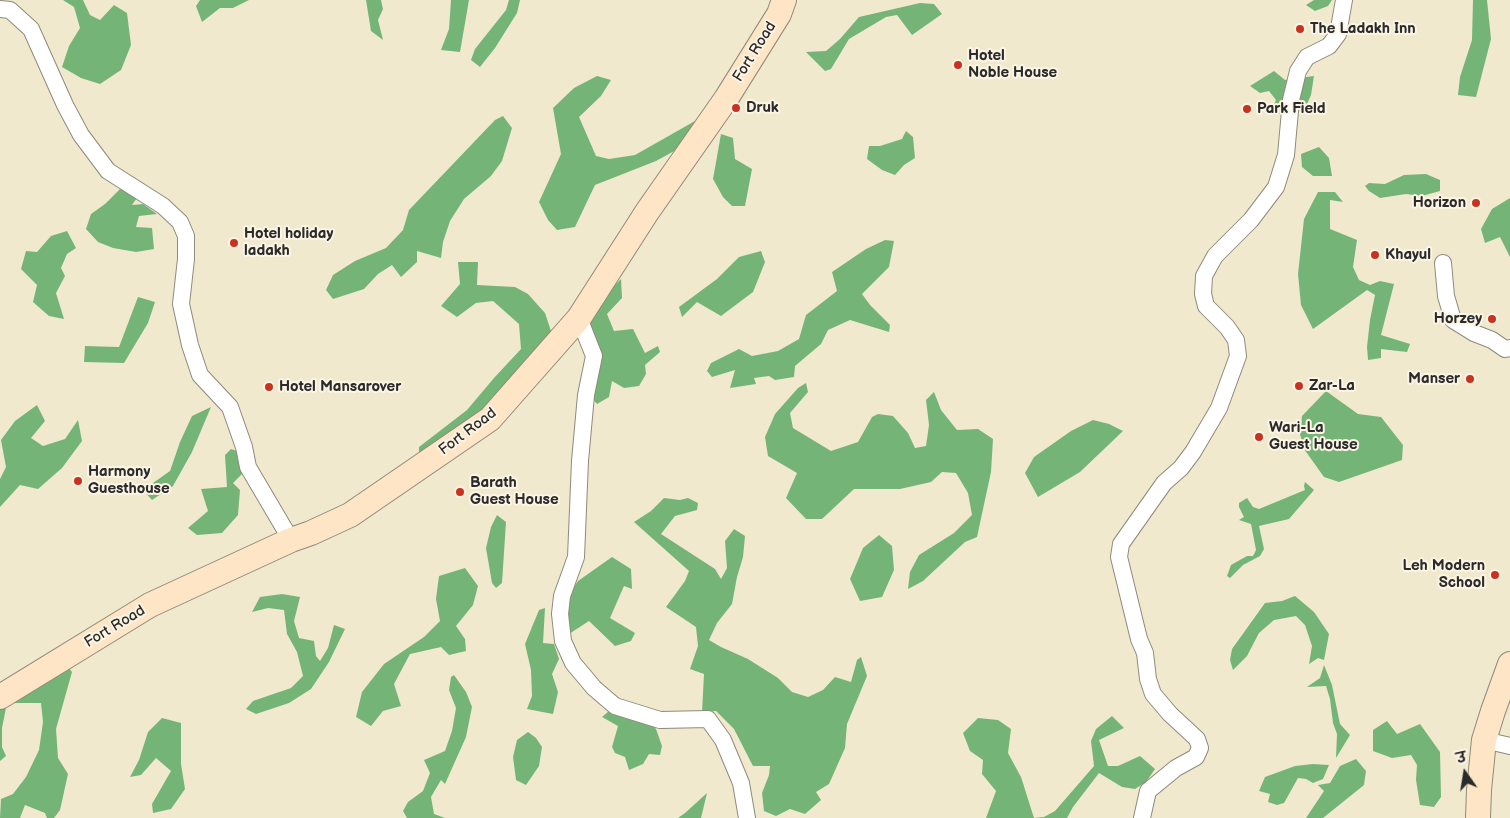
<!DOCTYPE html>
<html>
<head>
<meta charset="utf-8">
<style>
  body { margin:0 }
  #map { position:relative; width:1510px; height:818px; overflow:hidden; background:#f0e9ce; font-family:"Balsamiq Sans","Playpen Sans Deva",sans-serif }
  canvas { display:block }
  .north { position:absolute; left:1440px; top:748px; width:50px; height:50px; -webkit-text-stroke:4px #fcf5e5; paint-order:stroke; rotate:347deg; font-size:14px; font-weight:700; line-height:20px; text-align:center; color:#2b2b2b }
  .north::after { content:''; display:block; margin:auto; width:18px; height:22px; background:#2b2b2b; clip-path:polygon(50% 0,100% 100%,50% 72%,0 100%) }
</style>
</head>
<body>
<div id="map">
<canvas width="1510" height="818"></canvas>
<div class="north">उ</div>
</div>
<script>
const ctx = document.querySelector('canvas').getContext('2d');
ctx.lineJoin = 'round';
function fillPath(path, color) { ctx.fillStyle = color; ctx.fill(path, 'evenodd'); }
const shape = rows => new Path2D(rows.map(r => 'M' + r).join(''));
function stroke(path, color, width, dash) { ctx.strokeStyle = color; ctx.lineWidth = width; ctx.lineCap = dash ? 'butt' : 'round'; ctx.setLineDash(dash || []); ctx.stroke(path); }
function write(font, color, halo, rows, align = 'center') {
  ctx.font = font + ' "Balsamiq Sans",sans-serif'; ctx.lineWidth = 4; ctx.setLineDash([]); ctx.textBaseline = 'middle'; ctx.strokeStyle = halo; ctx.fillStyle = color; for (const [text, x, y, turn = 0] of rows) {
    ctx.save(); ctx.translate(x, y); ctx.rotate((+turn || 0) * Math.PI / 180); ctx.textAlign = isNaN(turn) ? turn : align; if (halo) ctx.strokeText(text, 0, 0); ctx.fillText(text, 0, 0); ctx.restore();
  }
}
fillPath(shape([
  [63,0,83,0,90,15,100,20,114,5,127,13,131,45,121,70,100,84,81,78,62,67,69,46,80,28,74,7],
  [200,0,249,0,233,8,220,8,202,22,196,6],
  [366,0,381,0,383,9,378,20,383,40,371,31],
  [451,0,469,0,460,52,441,50,449,29],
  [509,0,520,0,517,13,495,48,480,67,471,60,475,49,506,10],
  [1314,0,1332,0,1328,6,1315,11,1306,5],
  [1473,0,1487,0,1491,39,1476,97,1458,95,1460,77,1472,40],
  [920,3,934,4,942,14,912,35,897,15,886,17,849,39,831,69,825,71,806,52,826,51,840,39,859,17],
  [1274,71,1285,80,1314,76,1311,95,1304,111,1269,115,1276,100,1269,91,1260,93,1250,86],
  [597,76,611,80,601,96,579,117,596,156,609,159,635,155,695,121,687,144,656,161,595,185,575,227,557,230,548,220,539,202,561,154,553,108,574,88],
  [503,116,512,128,502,161,491,176,464,199,450,221,443,242,441,258,417,251,417,262,401,277,392,265,378,274,364,289,333,299,326,290,333,275,355,261,386,248,403,230,409,210,495,120],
  [906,131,913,137,915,158,904,165,895,175,882,170,867,159,869,146,880,146,902,139],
  [721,134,733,138,735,159,752,169,745,206,732,206,723,197,713,179],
  [1319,147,1329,158,1332,176,1313,176,1302,167,1301,154],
  [1426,174,1440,180,1440,191,1422,196,1406,194,1380,198,1369,191,1365,186,1369,183,1385,184,1404,175],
  [120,189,139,195,132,205,143,204,157,214,139,216,136,227,152,228,154,249,136,252,113,248,98,242,86,229,91,214,105,204],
  [1318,192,1335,192,1343,202,1330,200,1330,229,1357,240,1353,267,1359,280,1370,285,1380,281,1394,284,1381,335,1410,344,1407,352,1381,349,1381,358,1368,360,1367,347,1370,320,1375,295,1367,290,1313,329,1301,305,1298,274,1304,219],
  [1510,198,1510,257,1500,237,1485,243,1481,229,1492,209],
  [67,231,76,248,67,254,61,268,65,276,56,293,64,319,49,316,33,302,37,285,21,269,26,251,37,252,51,236],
  [885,240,894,241,889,267,862,294,870,305,890,325,889,332,850,320,828,330,821,344,795,366,794,377,775,380,769,376,754,378,756,384,730,388,735,370,712,377,707,371,711,363,739,349,752,356,778,351,799,339,806,315,837,291,832,272,866,249],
  [761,251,765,262,753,292,721,316,697,302,682,317,679,307,717,279,739,257],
  [458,262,478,262,477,285,515,287,528,294,545,313,552,334,493,402,469,422,419,456,419,447,467,410,494,378,521,349,519,324,493,301,476,303,457,317,441,306,460,284],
  [621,279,622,298,607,314,614,331,633,329,645,353,658,346,660,352,645,365,646,374,639,386,624,388,612,381,609,397,597,404,591,397,588,325,600,300],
  [138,297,155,302,148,323,124,363,84,362,85,346,119,347],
  [806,383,808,392,790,413,793,428,831,451,858,442,872,417,878,414,893,416,908,433,915,448,926,446,929,425,926,400,934,392,941,410,957,430,978,429,993,439,991,472,977,537,965,542,923,581,908,589,910,572,919,555,954,533,972,515,968,493,956,473,942,472,931,482,900,489,854,489,822,519,806,519,786,498,797,473,768,456,765,437,775,414,798,388],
  [1326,391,1358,414,1381,417,1403,445,1402,460,1339,482,1324,477,1304,449,1300,434,1302,416],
  [37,405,45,421,31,438,43,446,65,439,78,420,82,441,62,468,38,489,20,485,0,507,0,479,6,467,1,440,15,421],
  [211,407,192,452,173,486,152,500,143,490,170,471,180,442,192,416],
  [1093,420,1109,424,1123,431,1080,472,1038,497,1025,473,1034,457,1071,431],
  [231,449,240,452,244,472,233,483,240,490,238,515,222,533,197,535,188,528,208,511,201,489,227,487,225,455],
  [1305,482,1314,490,1289,519,1259,526,1264,549,1260,556,1243,565,1230,578,1227,576,1231,565,1247,556,1253,556,1256,550,1251,524,1239,520,1244,517,1239,507,1239,503,1247,498,1253,507,1259,509,1305,490,1304,486],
  [664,498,680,500,688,498,698,503,697,510,675,516,661,534,715,569,721,579,727,568,725,541,734,529,745,536,743,557,737,577,732,604,717,623,709,640,721,647,748,659,778,678,792,692,808,697,823,690,835,677,851,682,857,660,861,657,867,676,847,724,845,748,829,784,816,792,821,800,805,814,790,809,776,816,764,811,762,793,769,775,770,766,753,766,734,729,716,711,702,712,704,674,690,669,698,646,696,627,666,607,685,581,689,571,634,522,651,511],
  [497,515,506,522,502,583,496,588,492,583,486,548,491,527],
  [879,535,892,546,894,570,882,597,860,601,850,579,863,548],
  [612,557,631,569,632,589,624,586,610,618,635,633,631,641,615,646,589,621,569,634,567,597,578,581],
  [465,568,478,586,473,605,456,626,465,639,466,651,449,655,441,647,410,654,394,684,401,706,383,711,371,726,356,717,362,692,384,664,424,637,440,621,436,599,439,576],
  [282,594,300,597,294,621,299,638,314,641,316,656,320,661,328,648,334,625,345,629,329,662,311,689,289,703,256,714,246,709,253,701,291,688,303,676,297,652,287,634,284,610,268,608,252,612,260,597],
  [1295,596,1314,612,1329,634,1324,660,1318,658,1309,664,1312,646,1305,625,1296,616,1274,620,1259,633,1247,656,1233,670,1230,660,1232,649,1265,603,1282,601],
  [545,608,543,643,554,644,559,659,552,674,558,692,553,714,527,709,532,696,531,670,525,644,539,610],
  [66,664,72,672,56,729,58,758,68,774,60,810,54,818,47,818,45,813,25,805,20,818,0,818,1,799,13,794,26,777,39,750,43,722,41,703,7,703,2,728,2,747,6,756,0,761,0,703],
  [1324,665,1332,685,1340,724,1350,735,1336,758,1337,734,1333,723,1330,699,1326,686,1307,687,1320,678],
  [454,675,466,692,472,707,466,737,445,784,441,780,431,797,434,814,445,818,407,818,403,811,408,802,423,791,430,773,424,760,445,751,452,731,456,708,449,690,451,677],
  [609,711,652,724,656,729,662,746,660,755,649,754,643,764,629,770,625,757,615,753,612,747,618,726,602,717],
  [1112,716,1124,728,1099,740,1108,766,1118,766,1140,756,1155,769,1146,782,1135,789,1122,787,1099,773,1073,807,1067,818,986,818,996,791,982,774,983,760,970,751,963,733,978,718,998,720,1011,729,1008,753,1021,777,1034,818,1044,817,1055,811,1094,766,1091,741,1096,729],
  [162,718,181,723,181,764,185,789,171,809,153,813,152,804,171,771,156,758,141,775,130,777,139,760,148,732],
  [1387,721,1397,734,1420,724,1440,752,1441,797,1434,807,1420,805,1416,780,1417,765,1411,755,1392,758,1373,751,1373,730],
  [528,732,536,738,542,747,539,766,526,785,516,780,513,757,517,740],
  [1356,759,1366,771,1364,785,1323,818,1306,818,1324,791,1318,785,1330,783,1340,766],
  [1313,764,1329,765,1323,779,1313,783,1306,779,1298,778,1284,803,1277,805,1268,802,1270,794,1259,791,1265,777,1295,766],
  [707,793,701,818,678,818,685,813]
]), '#74b577');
const street = shape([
  [0,9,10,10,31,29,65,105,81,135,108,171,163,206,180,222,186,236,186,259,181,304,190,345,200,375,230,407,244,447,248,467,291,540],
  [1443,263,1446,296,1453,320,1474,333,1492,340,1505,349,1510,348],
  [579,318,594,356,586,395,580,461,576,557,562,596,560,614,563,641,573,663,594,688,615,706,660,720,708,719,723,740,741,783,747,818],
  [1484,740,1510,746],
  [1142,818,1148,791,1176,768,1196,757,1200,748,1197,739,1170,714,1153,694,1148,679,1145,653,1139,639,1119,557,1121,544,1164,483,1181,468,1193,452,1219,408,1238,356,1236,340,1227,327,1206,306,1203,294,1204,276,1215,256,1251,220,1276,187,1286,155,1291,100,1298,71,1307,57,1329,46,1338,34,1344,0]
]);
const secondary = shape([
  [0,697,150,605,291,540,311,533,350,515,490,419,579,318,647,212,726,99,779,14,784,0],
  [1478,818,1479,790,1484,740,1493,711,1510,664]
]);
stroke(street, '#8e8a7c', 18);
stroke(secondary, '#8e8a7c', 26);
stroke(street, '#fff', 16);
stroke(secondary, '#fee5c5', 24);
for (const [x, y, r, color] of [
  [1300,29,5,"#c8321e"],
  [958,65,5,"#c8321e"],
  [736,108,5,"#c8321e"],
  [1247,109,5,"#c8321e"],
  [1476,203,5,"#c8321e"],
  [234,243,5,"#c8321e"],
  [1375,255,5,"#c8321e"],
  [1492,319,5,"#c8321e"],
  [1470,379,5,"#c8321e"],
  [1299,386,5,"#c8321e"],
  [269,387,5,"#c8321e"],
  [1259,437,5,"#c8321e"],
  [78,481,5,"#c8321e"],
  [460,492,5,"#c8321e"],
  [1495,575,5,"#c8321e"]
]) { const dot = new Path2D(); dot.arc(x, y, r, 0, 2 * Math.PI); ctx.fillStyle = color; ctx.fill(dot); stroke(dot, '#fcf5e5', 2); }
write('bold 15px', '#2b2b2b', '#fcf5e5', [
  ["The Ladakh Inn",1310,29],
  ["Hotel",968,56],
  ["Noble House",968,73],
  ["Druk",746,108],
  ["Park Field",1257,109],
  ["Horizon",1466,203,"right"],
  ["Hotel holiday",244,234],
  ["ladakh",244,251],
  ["Khayul",1385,255],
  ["Horzey",1482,319,"right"],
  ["Manser",1460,379,"right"],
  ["Zar-La",1309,386],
  ["Hotel Mansarover",279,387],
  ["Wari-La",1269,428],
  ["Guest House",1269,445],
  ["Harmony",88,472],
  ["Guesthouse",88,489],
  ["Barath",470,483],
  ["Guest House",470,500],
  ["Leh Modern",1485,566,"right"],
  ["School",1485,583,"right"]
], 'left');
write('15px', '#2b2b2b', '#fcf5e5', [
  ["Fort Road",755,52,-58],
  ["Fort Road",468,432,-37],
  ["Fort Road",115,627,-31]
]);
</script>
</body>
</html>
